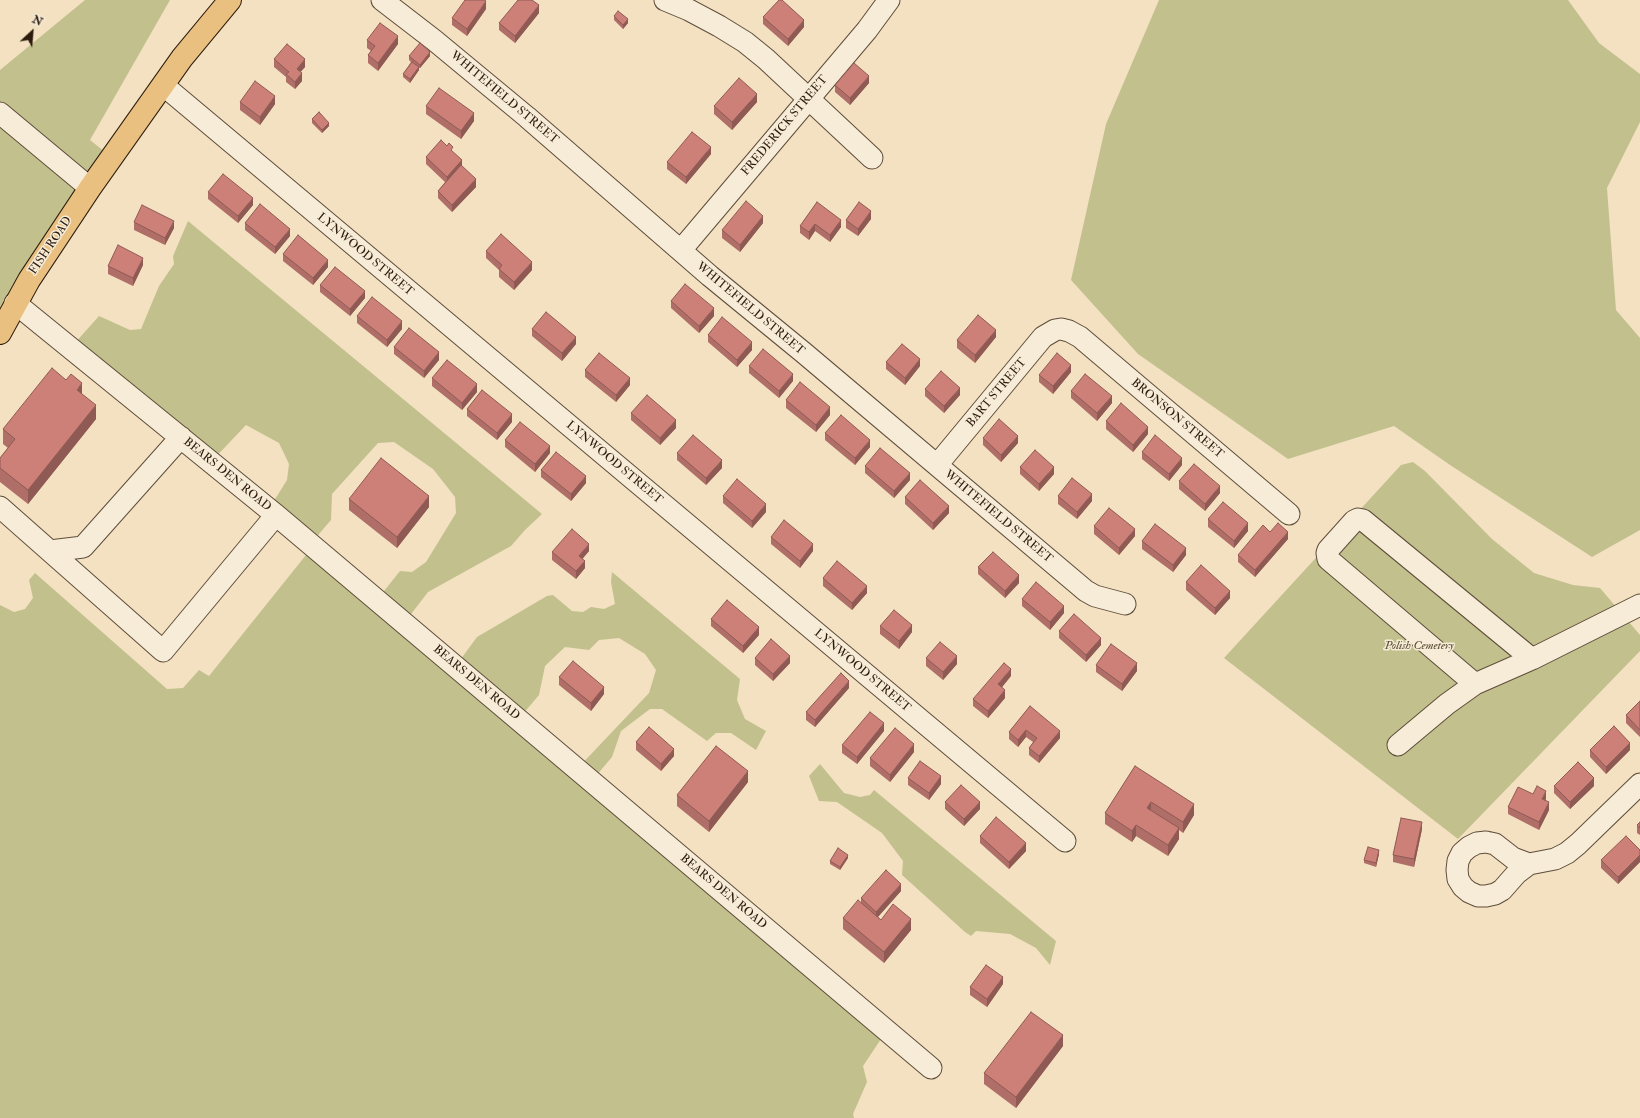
<!DOCTYPE html>
<html>
<head>
<meta charset="utf-8">
<style>
  body { margin:0 }
  #map { position:relative; width:1640px; height:1118px; overflow:hidden; background:#f3e1c1; font-family:"IM FELL Double Pica",serif }
  canvas { display:block }
  .north { position:absolute; left:12px; top:12px; width:40px; height:40px; -webkit-text-stroke:3px #f7ecd7; paint-order:stroke; rotate:26deg; font-size:11px; font-weight:700; line-height:16px; text-align:center; color:#2c1c0e }
  .north::after { content:''; display:block; margin:auto; width:14px; height:18px; background:#2c1c0e; clip-path:polygon(50% 0,100% 100%,50% 72%,0 100%) }
</style>
</head>
<body>
<div id="map">
<canvas width="1640" height="1118"></canvas>
<div class="north">N</div>
</div>
<script>
const ctx = document.querySelector('canvas').getContext('2d');
ctx.lineJoin = 'round';
function fillPath(path, color) { ctx.fillStyle = color; ctx.fill(path, 'evenodd'); }
const shape = rows => new Path2D(rows.map(r => 'M' + r).join(''));
function stroke(path, color, width, dash) { ctx.strokeStyle = color; ctx.lineWidth = width; ctx.lineCap = dash ? 'butt' : 'round'; ctx.setLineDash(dash || []); ctx.stroke(path); }
function write(font, color, halo, rows, align = 'center') {
  ctx.font = font + ' "IM FELL Double Pica",serif'; ctx.lineWidth = 3; ctx.setLineDash([]); ctx.textBaseline = 'middle'; ctx.strokeStyle = halo; ctx.fillStyle = color; for (const [text, x, y, turn = 0] of rows) {
    ctx.save(); ctx.translate(x, y); ctx.rotate((+turn || 0) * Math.PI / 180); ctx.textAlign = isNaN(turn) ? turn : align; if (halo) ctx.strokeText(text, 0, 0); ctx.fillText(text, 0, 0); ctx.restore();
  }
}
fillPath(shape([
  [85,0,170,0,90,140,110,156,0,317,0,70],
  [1159,0,1568,0,1599,43,1640,74,1640,122,1607,188,1616,310,1640,338,1640,530,1592,557,1450,465,1394,426,1288,459,1138,354,1071,280,1106,124],
  [188,221,542,514,525,530,511,546,428,592,408,618,455,667,477,637,547,596,553,595,572,611,583,612,591,607,604,609,615,604,611,582,612,572,740,679,737,700,745,719,766,731,756,750,731,733,716,733,707,741,662,709,650,709,621,731,612,757,590,783,885,1033,863,1066,867,1082,853,1114,854,1118,0,1118,0,605,14,612,25,609,33,598,29,580,35,573,167,689,183,688,199,670,209,676,310,550,380,596,400,571,412,572,426,562,456,513,455,497,433,469,394,442,378,443,332,494,331,520,313,541,267,512,287,480,289,464,279,443,246,425,210,463,74,344,99,316,130,330,141,329,159,286,174,264,173,256],
  [619,638,645,654,656,670,649,693,576,770,517,721,539,695,545,666,565,647,589,650,599,640],
  [1413,462,1425,471,1492,539,1534,573,1573,585,1600,588,1640,635,1640,651,1458,839,1224,658,1401,465],
  [820,764,844,793,860,797,870,795,874,790,1056,941,1050,965,1036,948,1010,934,976,931,971,936,965,932,902,875,903,861,882,833,837,802,819,801,809,776]
]), '#c2c18e');
const minor = shape([
  [382,0,434,40,527,117,710,276,804,353,1086,591,1095,596,1125,604],
  [665,0,689,10,719,26,745,42,766,59,872,158],
  [163,85,1065,841],
  [0,113,90,188],
  [681,250,867,30,889,0],
  [15,303,276,515,931,1068],
  [937,465,1043,337,1055,330,1061,329,1069,331,1080,337,1289,514],
  [0,507,163,651,276,515],
  [50,551,83,547,181,437],
  [1475,684,1328,559,1327,553,1328,550,1354,521,1358,519,1363,520,1532,659],
  [1398,745,1447,704,1475,684,1532,659,1640,605],
  [1486,842,1495,844,1513,858,1529,864,1517,873,1502,890,1495,894,1486,896,1478,896,1469,892,1463,887,1458,879,1457,870,1458,861,1462,853,1469,847,1477,843,1486,842],
  [1529,864,1555,859,1567,853,1578,844,1640,784]
]);
const major = shape([
  [0,333,29,280,90,188,182,58,230,0]
]);
stroke(minor, '#5e4d3b', 23);
stroke(major, '#2c1c0e', 24);
stroke(minor, '#f7ecd7', 21);
stroke(major, '#eac080', 22);
fillPath(shape([
  [486,9,467,36,452,25,452,18],
  [539,13,515,43,499,30,499,23],
  [614,16,628,23,623,29,614,20],
  [763,17,804,27,788,46,763,24],
  [367,40,398,44,378,71,368,63,368,55,371,51,367,48],
  [409,56,430,56,420,68,419,68,419,70,410,83,403,77,403,74,411,62,409,60],
  [274,59,305,67,300,72,302,81,295,89,286,82,286,77,274,67],
  [869,83,850,105,835,92,835,85],
  [240,102,275,104,260,125,240,110],
  [757,102,732,130,714,114,714,106],
  [426,106,474,121,461,139,426,114],
  [312,119,329,126,322,133,312,123],
  [453,152,476,187,452,212,438,198,438,191,445,182,426,164,426,157],
  [711,154,686,184,667,169,667,162],
  [208,192,253,205,238,223,208,199],
  [817,202,841,227,830,242,815,231,809,240,800,233,800,226],
  [871,219,858,236,846,228,846,220],
  [134,222,174,228,165,245,134,230],
  [245,223,290,236,275,254,245,230],
  [763,223,740,252,722,238,722,230],
  [486,251,532,270,514,290,499,277,499,270,486,258],
  [283,254,328,267,313,285,283,261],
  [143,265,133,286,108,274,108,266],
  [320,285,365,298,350,316,320,292],
  [671,301,714,316,699,333,671,308],
  [357,316,402,329,387,347,357,323],
  [532,329,576,344,562,361,532,336],
  [708,335,752,350,737,367,708,342],
  [996,337,975,363,957,348,957,340],
  [394,347,439,360,424,378,394,354],
  [886,362,920,366,905,385,886,369],
  [749,366,793,381,779,398,749,373],
  [585,370,630,385,616,402,585,377],
  [1071,372,1053,394,1039,382,1039,375],
  [432,378,477,392,462,410,432,386],
  [925,389,960,395,944,413,925,396],
  [1071,391,1112,403,1097,421,1071,398],
  [82,394,96,419,28,504,0,482,0,458,8,448,3,444,3,429],
  [786,400,830,415,816,432,786,408],
  [467,409,512,422,497,440,467,416],
  [631,413,676,428,660,445,631,420],
  [1106,421,1148,434,1133,452,1106,429],
  [825,433,870,447,855,465,825,440],
  [983,438,1018,443,1001,462,983,445],
  [505,440,550,453,535,472,505,447],
  [1142,452,1182,465,1169,481,1142,459],
  [677,453,722,468,706,485,677,460],
  [865,466,910,480,894,498,865,473],
  [1020,467,1054,474,1039,491,1020,474],
  [541,470,586,483,571,501,541,477],
  [1179,481,1220,493,1205,511,1179,489],
  [723,496,766,512,752,528,723,503],
  [1058,496,1092,501,1077,519,1058,504],
  [905,497,949,513,933,530,905,504],
  [349,499,429,507,397,548,349,510],
  [1208,519,1248,531,1234,548,1208,527],
  [1094,526,1135,536,1119,555,1094,534],
  [1270,532,1288,539,1255,577,1238,562,1238,555],
  [771,537,813,551,800,568,771,544],
  [1142,541,1186,555,1173,572,1142,549],
  [589,551,582,559,585,568,576,579,552,560,552,552],
  [978,567,1019,583,1005,598,978,574],
  [823,578,867,593,852,610,823,586],
  [1186,582,1230,598,1215,615,1186,590],
  [1022,599,1064,613,1050,630,1022,606],
  [711,619,759,635,743,653,711,626],
  [880,626,912,632,899,649,880,634],
  [1059,631,1101,645,1086,662,1059,638],
  [755,658,790,663,773,681,755,665],
  [926,658,957,664,943,680,926,666],
  [1096,665,1137,671,1122,691,1096,672],
  [1011,676,1002,687,1005,698,988,718,973,706,973,699],
  [559,677,604,694,591,711,559,685],
  [849,688,815,727,806,720,806,712],
  [1640,701,1640,737,1626,723,1626,715],
  [1030,706,1060,738,1039,763,1029,755,1029,748,1033,742,1026,737,1018,747,1009,739,1009,732],
  [884,731,857,764,842,753,842,745],
  [636,742,674,756,661,771,636,750],
  [1590,750,1630,750,1606,774,1590,757],
  [914,752,890,782,870,766,870,758],
  [1135,766,1194,815,1183,833,1179,830,1179,839,1168,856,1136,836,1132,842,1105,824,1105,813],
  [908,778,941,784,929,800,908,785],
  [748,782,709,832,677,806,677,795],
  [1554,786,1594,786,1570,809,1554,793],
  [1533,794,1546,799,1545,800,1549,810,1539,830,1508,814,1508,807],
  [945,802,980,809,964,826,945,809],
  [1640,822,1640,835,1637,833,1637,825],
  [1422,829,1414,867,1393,862,1393,855],
  [980,836,1026,851,1009,869,980,843],
  [1640,850,1640,862,1618,884,1601,868,1601,860],
  [1379,854,1376,867,1364,863,1364,860],
  [848,858,840,870,830,864,830,861],
  [901,891,878,917,881,920,911,930,884,963,843,929,843,918,861,903,861,898],
  [1003,984,987,1007,970,995,970,987],
  [1063,1046,1016,1108,984,1084,984,1073]
]), '#af6e67');
fillPath(shape([
  [486,1,486,9,467,36,467,29],
  [539,5,539,13,515,43,515,36],
  [628,19,628,23,623,29,623,25],
  [804,20,804,27,788,46,788,39],
  [398,36,398,44,378,71,378,63],
  [430,52,430,56,420,68,420,65],
  [305,59,305,67,297,76,297,69],
  [419,67,419,70,410,83,410,79],
  [302,73,302,81,295,89,295,82],
  [869,76,869,83,850,105,850,98],
  [757,94,757,102,732,130,732,122],
  [275,96,275,104,260,125,260,117],
  [474,113,474,121,461,139,461,131],
  [329,123,329,126,322,133,322,130],
  [711,147,711,154,686,184,686,177],
  [462,160,462,168,447,184,447,177],
  [476,179,476,187,452,212,452,205],
  [253,198,253,205,238,223,238,216],
  [871,211,871,219,858,236,858,229],
  [763,216,763,223,740,252,740,245],
  [841,220,841,227,830,242,830,235],
  [174,221,174,228,165,245,165,238],
  [815,224,815,231,809,240,809,232],
  [290,229,290,236,275,254,275,247],
  [143,258,143,265,133,286,133,278],
  [328,260,328,267,313,285,313,278],
  [532,262,532,270,514,290,514,282],
  [365,291,365,298,350,316,350,309],
  [714,308,714,316,699,333,699,326],
  [402,321,402,329,387,347,387,340],
  [996,330,996,337,975,363,975,355],
  [576,337,576,344,562,361,562,353],
  [752,342,752,350,737,367,737,360],
  [439,352,439,360,424,378,424,371],
  [920,359,920,366,905,385,905,378],
  [1071,365,1071,372,1053,394,1053,386],
  [793,374,793,381,779,398,779,391],
  [630,378,630,385,616,402,616,395],
  [82,383,82,398,77,390],
  [477,384,477,392,462,410,462,403],
  [960,388,960,395,944,413,944,406],
  [1112,396,1112,403,1097,421,1097,413],
  [96,405,96,419,28,504,28,490],
  [830,407,830,415,816,432,816,425],
  [512,414,512,422,497,440,497,433],
  [676,420,676,428,660,445,660,438],
  [1148,427,1148,434,1133,452,1133,445],
  [1018,436,1018,443,1001,462,1001,455],
  [870,440,870,447,855,465,855,458],
  [550,446,550,453,535,472,535,464],
  [1182,458,1182,465,1169,481,1169,474],
  [722,460,722,468,706,485,706,478],
  [1054,467,1054,474,1039,491,1039,484],
  [910,473,910,480,894,498,894,491],
  [586,476,586,483,571,501,571,494],
  [1220,486,1220,493,1205,511,1205,504],
  [1092,494,1092,501,1077,519,1077,512],
  [429,496,429,507,397,548,397,537],
  [766,504,766,512,752,528,752,521],
  [949,506,949,513,933,530,933,523],
  [1248,523,1248,531,1234,548,1234,541],
  [1135,529,1135,536,1119,555,1119,548],
  [1288,532,1288,539,1255,577,1255,570],
  [589,544,589,551,579,563,579,556],
  [813,544,813,551,800,568,800,561],
  [1186,548,1186,555,1173,572,1173,565],
  [585,561,585,568,576,579,576,571],
  [1019,575,1019,583,1005,598,1005,591],
  [867,586,867,593,852,610,852,603],
  [1230,591,1230,598,1215,615,1215,608],
  [1064,606,1064,613,1050,630,1050,622],
  [912,625,912,632,899,649,899,641],
  [759,627,759,635,743,653,743,646],
  [1101,638,1101,645,1086,662,1086,655],
  [790,656,790,663,773,681,773,674],
  [957,656,957,664,943,680,943,672],
  [1137,663,1137,671,1122,691,1122,684],
  [1011,669,1011,676,998,692,998,684],
  [849,681,849,688,815,727,815,720],
  [604,687,604,694,591,711,591,703],
  [1005,690,1005,698,988,718,988,711],
  [884,723,884,731,857,764,857,757],
  [1026,730,1026,737,1018,747,1018,740],
  [1060,731,1060,738,1039,763,1039,756],
  [1630,743,1630,750,1606,774,1606,767],
  [914,744,914,752,890,782,890,775],
  [674,749,674,756,661,771,661,764],
  [748,771,748,782,709,832,709,821],
  [941,776,941,784,929,800,929,793],
  [1594,778,1594,786,1570,809,1570,802],
  [1546,791,1546,799,1542,806,1542,799],
  [980,802,980,809,964,826,964,819],
  [1151,802,1151,813,1147,808],
  [1549,802,1549,810,1539,830,1539,822],
  [1194,804,1194,815,1183,833,1183,822],
  [1422,822,1422,829,1414,867,1414,859],
  [1136,825,1136,836,1132,842,1132,831],
  [1179,828,1179,839,1168,856,1168,845],
  [1026,843,1026,851,1009,869,1009,862],
  [1379,850,1379,854,1376,867,1376,863],
  [848,855,848,858,840,870,840,867],
  [1640,855,1640,862,1618,884,1618,877],
  [901,884,901,891,876,919,876,912],
  [911,919,911,930,884,963,884,952],
  [1003,977,1003,984,987,1007,987,999],
  [1063,1035,1063,1046,1016,1108,1016,1097]
]), '#8f5a54');
const building = shape([
  [465,0,484,0,486,1,467,29,452,18,465,0],
  [518,0,532,0,539,5,515,36,499,23,518,0],
  [779,0,782,0,804,20,788,39,763,17,779,0],
  [618,11,628,19,623,25,614,16,618,11],
  [380,23,398,36,378,63,368,55,375,46,367,40,380,23],
  [420,43,430,52,420,65,409,56,420,43],
  [287,44,305,59,297,69,302,73,295,82,286,74,289,72,274,59,287,44],
  [412,62,419,67,410,79,403,74,412,62],
  [854,63,869,76,850,98,835,85,854,63],
  [739,78,757,94,732,122,714,106,739,78],
  [255,81,275,96,260,117,240,102,255,81],
  [439,88,474,113,461,131,426,106,439,88],
  [319,112,329,123,322,130,312,119,319,112],
  [692,132,711,147,686,177,667,162,692,132],
  [441,140,447,146,449,143,453,147,451,150,462,160,447,177,426,157,441,140],
  [461,165,476,179,452,205,438,191,461,165],
  [223,174,253,198,238,216,208,192,223,174],
  [746,201,763,216,740,245,722,230,746,201],
  [817,202,841,220,830,235,815,224,809,232,800,226,817,202],
  [859,202,871,211,858,229,846,220,859,202],
  [260,204,290,229,275,247,245,223,260,204],
  [142,205,174,221,165,238,134,222,142,205],
  [501,234,532,262,514,282,499,269,502,265,486,251,501,234],
  [298,235,328,260,313,278,283,254,298,235],
  [118,245,143,258,133,278,108,266,118,245],
  [335,267,365,291,350,309,320,285,335,267],
  [685,284,714,308,699,326,671,301,685,284],
  [372,297,402,321,387,340,357,316,372,297],
  [546,312,576,337,562,353,532,329,546,312],
  [978,315,996,330,975,355,957,340,978,315],
  [722,317,752,342,737,360,708,335,722,317],
  [409,328,439,352,424,371,394,347,409,328],
  [902,344,920,359,905,378,886,362,902,344],
  [763,349,793,374,779,391,749,366,763,349],
  [599,353,630,378,616,395,585,370,599,353],
  [1057,353,1071,365,1053,386,1039,375,1057,353],
  [447,360,477,384,462,403,432,378,447,360],
  [52,368,66,380,71,374,82,383,77,390,96,405,28,490,0,468,0,458,15,439,3,429,52,368],
  [941,371,960,388,944,406,925,389,941,371],
  [1085,374,1112,396,1097,413,1071,391,1085,374],
  [800,382,830,407,816,425,786,400,800,382],
  [482,390,512,414,497,433,467,409,482,390],
  [647,395,676,420,660,438,631,413,647,395],
  [1121,403,1148,427,1133,445,1106,421,1121,403],
  [841,415,870,440,855,458,825,433,841,415],
  [999,419,1018,436,1001,455,983,438,999,419],
  [520,422,550,446,535,464,505,440,520,422],
  [693,435,722,460,706,478,677,453,693,435],
  [1155,435,1182,458,1169,474,1142,452,1155,435],
  [880,448,910,473,894,491,865,466,880,448],
  [1035,450,1054,467,1039,484,1020,467,1035,450],
  [556,452,586,476,571,494,541,470,556,452],
  [381,458,429,496,397,537,349,499,381,458],
  [1194,464,1220,486,1205,504,1179,481,1194,464],
  [1072,478,1092,494,1077,512,1058,496,1072,478],
  [737,479,766,504,752,521,723,496,737,479],
  [920,480,949,506,933,523,905,497,920,480],
  [1223,502,1248,523,1234,541,1208,519,1223,502],
  [1109,508,1135,529,1119,548,1094,526,1109,508],
  [784,520,813,544,800,561,771,537,784,520],
  [1278,523,1288,532,1255,570,1238,555,1263,525,1270,532,1278,523],
  [1155,524,1186,548,1173,565,1142,541,1155,524],
  [572,529,589,544,579,556,585,561,576,571,552,552,572,529],
  [993,552,1019,575,1005,591,978,567,993,552],
  [837,561,867,586,852,603,823,578,837,561],
  [1201,565,1230,591,1215,608,1186,582,1201,565],
  [1036,582,1064,606,1050,622,1022,599,1036,582],
  [727,600,759,627,743,646,711,619,727,600],
  [894,610,912,625,899,641,880,626,894,610],
  [1074,614,1101,638,1086,655,1059,631,1074,614],
  [771,639,790,656,773,674,755,658,771,639],
  [940,642,957,656,943,672,926,658,940,642],
  [1111,644,1137,663,1122,684,1096,665,1111,644],
  [573,661,604,687,591,703,559,677,573,661],
  [1004,663,1011,669,998,684,1005,690,988,711,973,699,1004,663],
  [841,673,849,681,815,720,806,712,841,673],
  [1640,701,1640,730,1626,715,1640,701],
  [1030,706,1060,731,1039,756,1029,748,1037,738,1026,730,1018,740,1009,732,1030,706],
  [870,712,884,723,857,757,842,745,870,712],
  [1614,726,1630,743,1606,767,1590,750,1614,726],
  [649,727,674,749,661,764,636,742,649,727],
  [895,728,914,744,890,775,870,758,895,728],
  [716,746,748,771,709,821,677,795,716,746],
  [920,761,941,776,929,793,908,778,920,761],
  [1578,762,1594,778,1570,802,1554,786,1578,762],
  [1135,766,1194,804,1183,822,1151,802,1147,808,1179,828,1168,845,1136,825,1132,831,1105,813,1135,766],
  [961,785,980,802,964,819,945,802,961,785],
  [1537,786,1546,791,1542,799,1549,802,1539,822,1508,807,1518,787,1533,794,1537,786],
  [996,817,1026,843,1009,862,980,836,996,817],
  [1401,818,1422,822,1414,859,1393,855,1401,818],
  [1640,822,1640,828,1637,825,1640,822],
  [1626,836,1640,850,1640,855,1618,877,1601,860,1626,836],
  [1368,847,1379,850,1376,863,1364,860,1368,847],
  [838,848,848,855,840,867,830,861,838,848],
  [886,870,901,884,876,912,861,898,886,870],
  [858,900,881,920,893,904,911,919,884,952,843,918,858,900],
  [986,965,1003,977,987,999,970,987,986,965],
  [1031,1012,1063,1035,1016,1097,984,1073,1031,1012]
]);
fillPath(building, '#cc8078');
stroke(building, '#8f5a54', 1);
write('12px', '#2c1c0e', '#f7ecd7', [
  ["WHITEFIELD STREET",504,98,40],
  ["FREDERICK STREET",785,126,-50],
  ["FISH ROAD",51,246,-56],
  ["LYNWOOD STREET",365,255,40],
  ["WHITEFIELD STREET",750,309,40],
  ["BART STREET",997,393,-50],
  ["BRONSON STREET",1177,419,40],
  ["LYNWOOD STREET",614,463,40],
  ["BEARS DEN ROAD",227,475,39],
  ["WHITEFIELD STREET",998,517,40],
  ["LYNWOOD STREET",862,671,40],
  ["BEARS DEN ROAD",476,683,40],
  ["BEARS DEN ROAD",723,892,40]
]);
write('italic 12px', '#594e34', '#f7ecd7', [
  ["Polish Cemetery",1419,646]
]);
</script>
</body>
</html>
